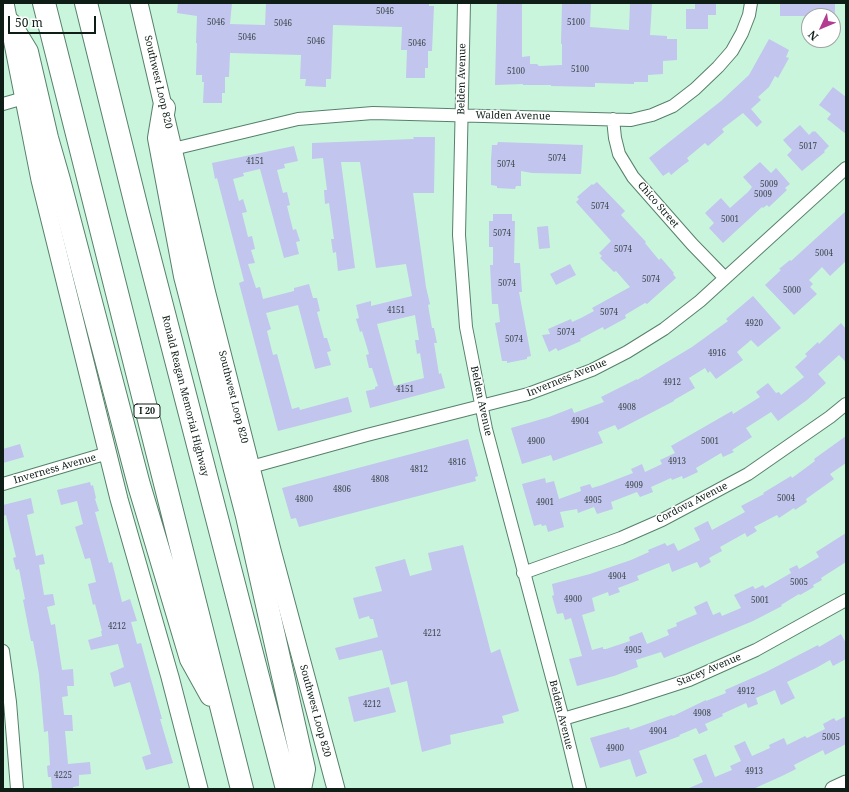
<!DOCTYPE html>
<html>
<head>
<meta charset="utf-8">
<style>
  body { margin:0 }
  #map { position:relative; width:849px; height:792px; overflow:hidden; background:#c9f5dd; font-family:"Noto Serif",serif }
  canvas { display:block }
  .frame { position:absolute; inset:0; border:4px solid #0e1e16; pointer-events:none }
  .north { position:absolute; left:801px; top:8px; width:40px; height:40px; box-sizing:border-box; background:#fff; border:1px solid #9fa5a2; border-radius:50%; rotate:226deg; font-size:11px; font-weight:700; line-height:16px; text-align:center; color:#0e1e16 }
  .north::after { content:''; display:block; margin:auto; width:14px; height:18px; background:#b33c91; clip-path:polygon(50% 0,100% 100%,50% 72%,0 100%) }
  .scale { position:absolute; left:8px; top:16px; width:88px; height:18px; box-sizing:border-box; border:2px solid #0e1e16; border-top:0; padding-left:5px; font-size:12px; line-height:14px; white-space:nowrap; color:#0e1e16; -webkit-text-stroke:3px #fff; paint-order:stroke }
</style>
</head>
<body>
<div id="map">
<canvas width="849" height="792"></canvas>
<div class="frame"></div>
<div class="north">N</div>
<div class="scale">50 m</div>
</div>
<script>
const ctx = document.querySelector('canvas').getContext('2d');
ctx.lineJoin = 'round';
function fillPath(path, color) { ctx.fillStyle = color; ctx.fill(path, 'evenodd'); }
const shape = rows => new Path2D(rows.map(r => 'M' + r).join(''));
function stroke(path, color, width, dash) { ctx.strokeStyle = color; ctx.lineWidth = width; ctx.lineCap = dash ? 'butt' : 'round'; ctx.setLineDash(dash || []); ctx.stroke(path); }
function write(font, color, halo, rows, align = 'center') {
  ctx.font = font + ' "Noto Serif",serif'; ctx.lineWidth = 3; ctx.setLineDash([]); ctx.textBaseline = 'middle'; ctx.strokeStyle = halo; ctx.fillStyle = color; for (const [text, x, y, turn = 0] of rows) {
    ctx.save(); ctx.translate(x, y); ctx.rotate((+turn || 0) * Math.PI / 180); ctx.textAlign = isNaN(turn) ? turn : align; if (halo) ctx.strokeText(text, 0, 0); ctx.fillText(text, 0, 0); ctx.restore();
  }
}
fillPath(shape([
  [178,3,232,3,230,24,265,25,266,3,429,3,429,6,434,6,432,51,428,51,428,68,425,68,425,78,406,78,407,50,401,50,402,27,333,25,331,79,326,79,326,87,305,86,306,79,300,79,301,55,230,53,229,77,225,77,225,93,222,93,222,103,203,103,204,82,202,82,202,75,196,75,197,43,196,43,197,16,177,13],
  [497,3,522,3,522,57,530,56,530,64,537,64,539,66,562,65,562,44,561,44,562,3,591,3,590,27,629,30,630,3,652,3,650,35,667,36,667,39,677,39,677,60,663,61,663,74,648,75,648,82,634,82,634,84,595,83,595,87,551,86,551,85,523,85,523,84,495,85],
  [695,3,716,3,716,15,708,15,708,29,686,29,686,9,695,9],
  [780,3,835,3,835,16,780,16],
  [769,39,789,50,786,57,789,58,778,78,775,76,769,87,758,97,761,100,751,109,762,122,757,127,743,113,722,129,724,132,708,146,705,143,687,158,689,161,682,166,671,175,669,172,663,176,649,158,721,101,749,75],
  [833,87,846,97,846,134,827,119,831,114,819,105],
  [800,125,809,135,813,131,814,132,815,131,829,146,824,151,825,152,802,171,787,155,792,150,783,140],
  [413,137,435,137,434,193,413,193,426,287,430,304,428,305,432,328,434,328,437,343,434,343,439,374,441,373,445,388,370,408,366,392,366,391,375,389,375,387,378,386,372,368,369,368,366,355,369,354,362,331,360,332,356,319,359,318,356,305,371,301,371,306,412,296,406,264,376,268,360,162,341,162,355,268,338,271,336,252,333,253,331,239,334,239,329,203,325,204,324,190,327,190,323,158,312,159,312,143,414,139],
  [415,315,419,340,415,340,417,354,420,353,424,378,394,386,377,324],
  [498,142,583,145,581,174,532,173,521,171,521,186,516,186,515,189,497,188,497,186,491,185,491,160,492,145,497,145],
  [294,146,298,161,284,164,285,168,277,170,283,193,287,192,290,205,287,206,293,230,296,229,300,241,296,242,299,254,284,258,260,169,243,173,244,176,233,179,239,201,243,199,247,212,242,213,248,237,252,236,255,249,251,250,255,263,248,264,256,288,260,287,263,299,294,291,294,288,309,284,313,298,317,298,320,311,317,312,324,338,327,338,331,351,327,352,331,365,315,369,298,305,266,313,271,329,267,331,273,355,277,354,292,409,299,407,300,410,348,397,352,412,278,431,239,283,244,281,217,178,215,179,212,163],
  [760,162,771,173,776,168,790,184,785,188,787,190,769,207,767,205,763,208,762,207,723,243,709,228,714,223,705,213,721,198,730,208,748,192,752,187,743,177],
  [597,182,625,211,621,215,646,242,645,243,659,260,661,258,674,273,673,274,676,278,647,304,645,303,625,315,626,318,604,330,603,327,580,339,581,341,558,351,556,348,549,352,542,335,550,334,548,329,571,319,572,322,581,318,594,311,592,308,630,287,616,271,614,272,600,258,602,256,599,253,611,241,576,202,579,199,577,197,592,184,593,185],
  [846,211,846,261,830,276,822,267,809,280,813,284,810,287,817,294,794,315,765,285,781,270,779,269,790,260,791,261],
  [493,214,512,214,512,221,515,221,514,263,520,263,522,292,519,292,531,356,527,357,527,359,507,363,507,361,502,361,495,323,500,322,498,304,492,304,490,265,493,265,493,247,489,247,489,221,493,221],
  [548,226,550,248,539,249,537,227],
  [570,264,576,275,556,285,550,274],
  [753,296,781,328,758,347,751,340,737,352,743,360,716,379,710,371,708,373,705,368,689,378,695,388,674,400,674,401,618,430,615,425,598,432,603,443,553,461,551,455,522,464,511,428,549,417,572,408,574,413,604,402,601,397,637,379,637,380,692,347,728,321,726,319],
  [841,323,846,329,846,362,839,355,818,374,826,383,807,400,778,421,771,412,746,428,752,437,732,450,734,452,723,457,721,453,696,468,698,472,683,479,682,476,672,480,671,478,651,487,653,492,640,497,637,492,611,502,613,509,597,514,594,507,578,513,577,509,560,512,564,527,548,532,546,525,542,526,541,524,534,526,522,484,545,478,546,483,554,481,559,499,581,491,580,487,590,484,592,488,602,485,633,473,631,469,642,464,645,472,662,464,660,460,675,453,671,446,732,411,733,414,760,397,756,392,768,383,776,393,779,392,781,395,804,377,795,367,805,358,807,356,805,354,818,342,819,344],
  [846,436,846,463,830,474,834,479,806,499,807,502,795,510,794,508,779,518,777,515,754,527,757,531,747,537,745,533,720,547,722,551,709,558,711,562,700,568,697,562,672,572,669,563,637,576,639,580,618,588,620,592,609,596,608,592,592,598,595,611,582,615,592,650,603,647,603,649,606,649,630,641,629,637,642,632,647,644,669,635,667,630,677,626,676,623,697,614,694,607,707,601,713,615,720,612,722,616,741,608,734,595,753,586,755,589,763,585,765,588,791,573,789,569,797,565,799,569,819,557,816,552,846,533,846,562,821,578,822,580,813,585,814,587,800,595,799,594,781,605,782,606,753,621,664,658,661,652,636,660,638,667,614,676,577,686,569,659,582,656,571,618,565,620,563,613,557,614,552,596,554,595,552,584,590,574,631,560,649,552,648,550,665,543,667,546,674,543,678,551,700,540,694,528,708,521,712,530,745,512,741,506,764,494,763,493,791,476,792,478,815,461,814,459],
  [468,439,478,476,475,477,476,481,299,527,296,518,291,519,282,488],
  [20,444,24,457,3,463,3,449],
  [90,482,91,486,93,485,96,498,95,499,99,511,95,512,109,563,112,562,122,602,130,599,137,621,131,622,137,644,141,643,162,719,160,719,173,763,146,770,142,757,151,754,130,682,114,687,110,673,124,667,118,644,91,650,88,640,102,636,101,631,102,631,95,604,93,605,88,584,96,582,90,558,85,559,75,527,83,524,77,501,61,505,57,490],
  [31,498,34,513,27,515,36,556,43,554,45,564,39,565,44,595,53,594,55,605,47,607,51,625,55,624,62,670,73,669,74,686,67,686,68,696,62,697,64,715,72,715,73,731,65,731,68,764,90,762,91,774,79,775,79,786,73,787,73,789,52,789,51,777,48,777,47,766,50,765,48,731,44,732,39,674,33,641,31,641,23,600,25,599,19,569,16,570,13,558,16,557,6,515,3,516,3,505],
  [463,545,491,653,500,649,519,711,502,716,504,723,450,735,451,744,422,752,407,681,391,685,382,650,339,660,335,648,378,637,373,619,370,619,369,616,359,619,353,598,382,591,375,567,405,559,410,576,432,570,428,553],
  [841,634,846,643,846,659,833,666,830,660,816,668,787,682,795,698,781,705,775,690,756,698,758,704,748,708,746,703,722,714,723,716,705,724,708,730,699,734,696,728,679,735,680,736,639,751,647,773,636,777,630,759,600,768,590,738,629,727,630,730,672,715,673,716,706,700,706,701,726,693,725,690,766,672,818,645,819,647],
  [389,687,396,712,354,722,348,697],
  [846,716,846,744,825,755,823,750,794,765,796,769,782,776,753,789,687,789,703,782,693,759,706,754,715,777,732,770,730,766,741,761,734,746,745,741,752,756,770,748,769,745,784,738,787,745,805,736,807,738,825,729,823,724,834,718,836,721]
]), '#c2c5ed');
const minor = shape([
  [464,3,459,235,466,327,486,429,563,719,580,789],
  [3,104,24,98],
  [613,119,615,138,619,154,633,177,692,244,725,278],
  [173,149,298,119,373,113,631,120,652,115,673,106,695,89,718,67,732,51,742,33,749,15,751,3],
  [251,467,367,435,528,394,592,370,627,352,664,329,700,301,846,168],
  [3,484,108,453],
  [523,573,621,538,662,520,694,503,748,474,830,417,846,404],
  [3,651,10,702,17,789],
  [563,719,624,701,689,680,756,650,846,600]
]);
const tertiary = shape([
  [833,789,846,783]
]);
const secondary = shape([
  [5,3,40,180,119,499,170,677,199,789],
  [139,3,206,290,272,550,336,789]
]);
const motorway = shape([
  [44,3,242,789],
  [86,3,138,213,287,789],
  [10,24,27,52,47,138,59,180,139,485,191,659,211,695],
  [164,108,159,138,185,276,247,516,304,769,300,789]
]);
stroke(minor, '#57806a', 14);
stroke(tertiary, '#57806a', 17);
stroke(secondary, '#57806a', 19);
stroke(motorway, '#57806a', 24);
stroke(minor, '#fff', 12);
stroke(tertiary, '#fff', 15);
stroke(secondary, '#fff', 17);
stroke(motorway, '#fff', 22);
write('8px', '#3b484c', null, [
  ["5046",385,12],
  ["5046",216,23],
  ["5100",576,23],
  ["5046",283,24],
  ["5046",247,38],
  ["5046",316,42],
  ["5046",417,44],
  ["5100",580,70],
  ["5100",516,72],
  ["5017",808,147],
  ["5074",557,159],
  ["4151",255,162],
  ["5074",506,165],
  ["5009",769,185],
  ["5009",763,195],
  ["5074",600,207],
  ["5001",730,220],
  ["5074",502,234],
  ["5074",623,250],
  ["5004",824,254],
  ["5074",651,280],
  ["5074",507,284],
  ["5000",792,291],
  ["4151",396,311],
  ["5074",609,313],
  ["4920",754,324],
  ["5074",566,333],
  ["5074",514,340],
  ["4916",717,354],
  ["4912",672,383],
  ["4151",405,390],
  ["4908",627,408],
  ["4904",580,422],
  ["4900",536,442],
  ["5001",710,442],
  ["4913",677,462],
  ["4816",457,463],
  ["4812",419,470],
  ["4808",380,480],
  ["4909",634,486],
  ["4806",342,490],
  ["5004",786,499],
  ["4800",304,500],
  ["4905",593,501],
  ["4901",545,503],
  ["4904",617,577],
  ["5005",799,583],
  ["4900",573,600],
  ["5001",760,601],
  ["4212",117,627],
  ["4212",432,634],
  ["4905",633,651],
  ["4912",746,692],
  ["4212",372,705],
  ["4908",702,714],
  ["4904",658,732],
  ["5005",831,738],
  ["4900",615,749],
  ["4913",754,772],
  ["4225",63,776]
]);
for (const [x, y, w] of [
  [147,411,26]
]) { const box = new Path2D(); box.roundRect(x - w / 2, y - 7, w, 14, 3); ctx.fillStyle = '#fff'; ctx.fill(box); stroke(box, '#0e1e16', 1); }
write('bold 9px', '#0e1e16', null, [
  ["I 20",147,411]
]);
write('10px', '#0e1e16', '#fff', [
  ["Belden Avenue",462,79,-89],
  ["Southwest Loop 820",158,82,77],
  ["Walden Avenue",513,116,1],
  ["Chico Street",658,205,49],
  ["Inverness Avenue",567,378,-22],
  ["Ronald Reagan Memorial Highway",185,396,76],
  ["Southwest Loop 820",233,397,76],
  ["Belden Avenue",481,401,78],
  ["Inverness Avenue",55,469,-16],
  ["Cordova Avenue",692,503,-27],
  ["Stacey Avenue",709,670,-23],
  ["Southwest Loop 820",315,711,75],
  ["Belden Avenue",561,715,76]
]);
</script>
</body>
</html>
